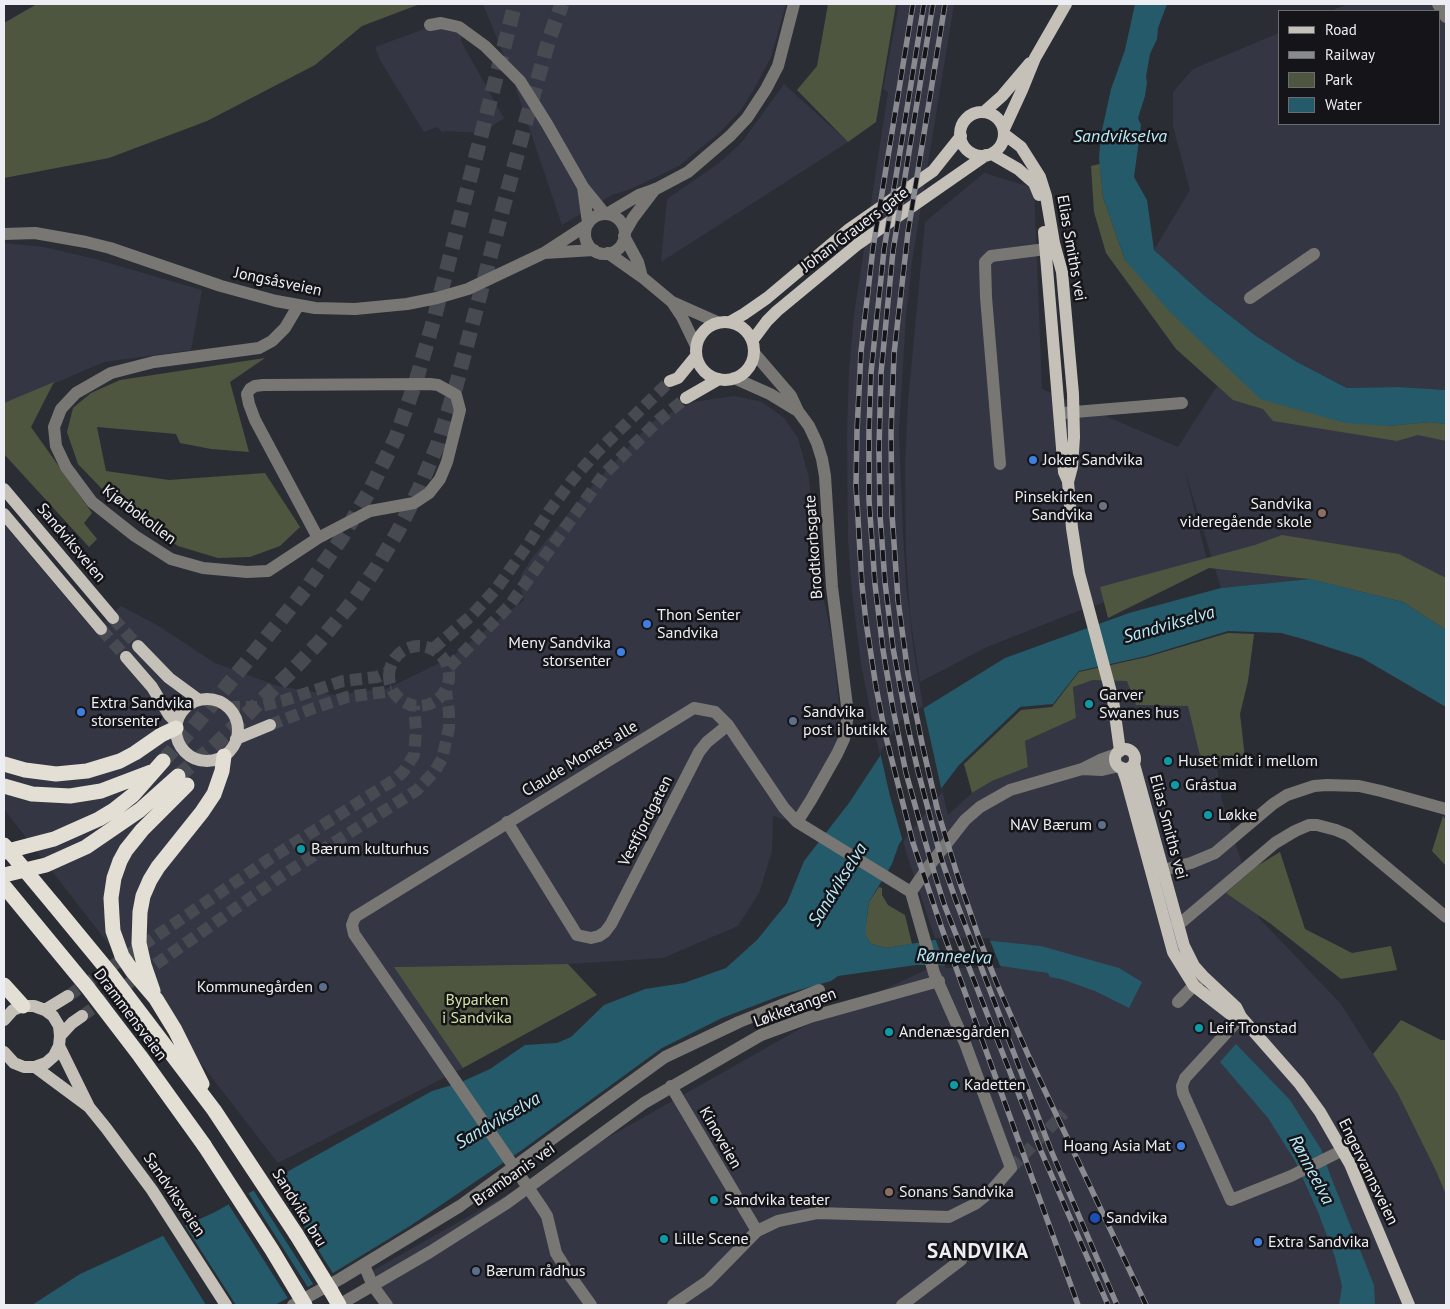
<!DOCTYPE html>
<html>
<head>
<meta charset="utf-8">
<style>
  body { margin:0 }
  #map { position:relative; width:1450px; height:1309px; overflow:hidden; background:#2b2d35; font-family:"PT Sans",sans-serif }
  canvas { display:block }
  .frame { position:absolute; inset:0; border:5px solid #edeef3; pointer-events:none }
  .legend { position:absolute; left:1278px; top:10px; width:162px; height:115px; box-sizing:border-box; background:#151519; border:1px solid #6b6c70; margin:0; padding:6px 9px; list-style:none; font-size:15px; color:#edeef3 }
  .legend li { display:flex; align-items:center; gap:10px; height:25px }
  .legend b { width:25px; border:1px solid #6b6c70 }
</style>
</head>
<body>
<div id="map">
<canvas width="1450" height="1309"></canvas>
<div class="frame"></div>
<ul class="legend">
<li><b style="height:6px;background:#c5c1b9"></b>Road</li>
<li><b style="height:6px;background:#898b91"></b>Railway</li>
<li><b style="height:14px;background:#4f563f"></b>Park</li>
<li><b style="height:14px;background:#245a69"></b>Water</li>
</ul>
</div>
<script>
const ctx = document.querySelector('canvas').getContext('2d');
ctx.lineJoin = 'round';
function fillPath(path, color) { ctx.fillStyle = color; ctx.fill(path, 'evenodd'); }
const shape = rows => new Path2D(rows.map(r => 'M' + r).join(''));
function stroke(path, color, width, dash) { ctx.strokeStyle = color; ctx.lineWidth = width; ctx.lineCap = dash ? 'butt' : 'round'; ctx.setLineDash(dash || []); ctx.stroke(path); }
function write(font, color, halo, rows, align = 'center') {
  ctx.font = font + ' "PT Sans",sans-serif'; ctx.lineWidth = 5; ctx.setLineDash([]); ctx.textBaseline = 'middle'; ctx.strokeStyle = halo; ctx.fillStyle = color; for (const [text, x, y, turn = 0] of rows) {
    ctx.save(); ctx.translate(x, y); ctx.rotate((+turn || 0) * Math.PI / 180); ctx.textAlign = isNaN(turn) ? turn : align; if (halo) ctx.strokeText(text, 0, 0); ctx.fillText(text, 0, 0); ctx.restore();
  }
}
fillPath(shape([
  [483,4,786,4,771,57,753,91,741,110,719,133,679,166,633,188,612,195,562,225,510,71],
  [899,4,954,4,912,262,906,316,899,431,903,534,906,584,914,652,926,724,948,815,972,793,992,781,1028,767,1025,741,1076,718,1073,687,1202,642,1221,797,1259,918,1341,1004,1398,1094,1436,1171,1446,1195,1446,1305,391,1305,365,1275,803,1027,943,962,908,858,890,796,875,734,861,664,852,593,848,539,847,432,849,371,854,315,888,92,883,89],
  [1348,4,1446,4,1446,390,1399,387,1348,388,1297,362,1256,336,1206,297,1154,250,1190,190,1173,126,1173,92,1193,69,1279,33,1279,124,1439,124,1439,11,1330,11],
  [441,23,462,34,461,41,504,118,482,133,446,131,442,132,437,127,424,132,380,60,375,47],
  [784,84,848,142,661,262,667,199,719,163,742,142],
  [984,173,1034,188,1042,389,1178,447,1228,369,1260,399,1446,424,1446,630,1403,602,1310,579,1221,588,1184,468,1209,568,1078,611,987,647,920,682,910,615,906,551,905,466,908,402,925,222],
  [4,243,44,247,95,259,202,290,191,350,104,362,4,405],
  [735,396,762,402,784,418,798,438,809,478,817,565,833,645,841,727,838,738,816,785,789,821,773,816,772,851,759,893,738,926,663,958,568,964,395,967,463,1068,278,1163,4,809,4,524,94,631,121,606,157,625,215,663,278,686,334,695,388,688,450,658,524,600,520,587,521,575,532,558,582,497,652,422,693,402]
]), '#343644');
fillPath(shape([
  [37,4,420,4,362,26,315,65,207,121,109,158,4,178,4,23],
  [828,4,896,4,876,122,848,142,797,90,817,66],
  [1100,164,1103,197,1125,260,1388,426,1430,422,1446,424,1446,441,1418,435,1397,441,1273,421,1263,409,1233,400,1176,349,1106,253,1094,212,1091,166],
  [265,358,230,382,249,452,211,449,180,443,176,434,97,427,106,471,169,480,265,473,300,527,280,546,250,557,218,558,178,546,139,521,102,489,78,464,67,432,73,408,91,393,120,380],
  [54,382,31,427,92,513,84,523,97,539,89,547,4,454,4,403],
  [1282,535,1399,554,1446,578,1446,630,1403,602,1309,579,1209,568,1108,618,1100,587,1255,545],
  [1228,633,1254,634,1248,681,1240,714,1246,767,1203,768,1188,706,1136,705,1127,681,1093,680,1073,687,1076,718,1025,741,1028,767,992,781,972,793,964,764,1021,710,1052,707,1079,672,1147,657],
  [1443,816,1446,820,1446,866,1432,851],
  [1280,852,1305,929,1352,953,1391,946,1397,970,1341,979,1271,924,1226,893,1257,866],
  [879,887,882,888,882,895,888,905,905,915,912,944,886,948,871,944,866,936,866,924,869,902],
  [568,964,597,995,463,1068,394,967],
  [1401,1020,1441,1040,1446,1040,1446,1195,1436,1171,1398,1094,1373,1054]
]), '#4f563f');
fillPath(shape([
  [1135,4,1167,4,1158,28,1157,39,1150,54,1146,77,1147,82,1145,96,1138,118,1141,125,1134,177,1147,200,1154,250,1206,297,1256,336,1297,362,1347,388,1399,387,1446,390,1446,424,1430,422,1388,426,1345,423,1260,399,1169,311,1125,260,1103,197,1099,158,1101,135,1111,89,1125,50],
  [1310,579,1403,602,1446,630,1446,707,1362,658,1303,639,1281,633,1228,631,1146,656,1079,671,1053,704,1020,707,959,765,899,844,892,864,869,902,866,924,866,936,871,944,886,948,934,940,993,941,1041,946,1119,968,1142,982,1129,1008,1095,991,1061,979,1050,977,1048,973,1001,966,916,965,838,976,831,981,782,995,722,1018,662,1048,522,1150,410,1226,328,1276,275,1305,32,1305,80,1274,215,1212,432,1091,459,1083,490,1069,525,1045,557,1043,571,1037,604,1005,645,989,684,983,726,968,757,940,787,903,804,861,849,803,903,721,1005,658,1129,613,1221,588],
  [1236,1044,1290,1100,1321,1149,1331,1177,1374,1285,1375,1305,1339,1305,1342,1286,1335,1257,1318,1212,1295,1161,1268,1118,1220,1062]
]), '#245a69');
fillPath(shape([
  [923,706,942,792,903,842,890,796,880,752,902,719],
  [935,938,989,938,1001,968,946,968],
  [272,1176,334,1275,315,1287,252,1188],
  [247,1191,309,1289,289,1300,227,1202],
  [184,1224,236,1305,206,1305,162,1234]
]), '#2b2d35');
stroke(shape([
  [1011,1168,1064,1113]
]), '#484a52', 12, [12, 6]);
stroke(shape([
  [113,618,138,646],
  [101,629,126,657],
  '389 676a30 30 0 1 1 60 0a30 30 0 1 1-60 0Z',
  [433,649,473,614,496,589,529,543,549,511,573,479,597,452,670,381],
  [449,667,509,606,604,474,661,418,686,398],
  [228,707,257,707,282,701,343,681,377,677,389,672],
  [270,725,314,708,347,697,392,691],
  [68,996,268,860,394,780,403,772,414,755,416,732,414,706],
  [82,1016,283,875,417,790,435,771,442,759,449,728,449,712,446,691]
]), '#484a52', 12, [12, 6]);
stroke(shape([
  [163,761,192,729,305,590,341,539,370,490,396,437,416,381,434,319,515,4],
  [178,776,212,748,291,672,320,641,354,600,376,568,398,531,419,489,437,446,456,386,526,121,549,39,562,4]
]), '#484a52', 15, [15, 8]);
stroke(shape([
  [1438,4,1446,17],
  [430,25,441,23,459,27,485,46,520,81,547,124,583,187,605,214],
  [583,187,588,223],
  [607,214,639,195,656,189,688,172,730,136,747,118,766,89,778,66,794,4],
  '585 234a20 20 0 1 1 40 0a20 20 0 1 1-40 0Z',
  [625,232,633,218,655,189],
  [4,234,35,233,86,242,110,248,221,286,276,301,315,308,355,309,407,304,437,298,468,289,544,253,587,225],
  [624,236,638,262,642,277],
  [544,253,594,250],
  [608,253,642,277,672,302,682,317,696,346],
  [1250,298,1314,254],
  [672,302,717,322],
  [298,306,285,328,272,341,259,348,154,362,111,373,76,393,61,409,54,427,56,446,66,467,92,502,135,536,171,559,203,568,247,572,268,571,318,538,370,511,414,503,429,493,440,479,447,462,460,410,456,395,438,385,430,384,263,385,255,386,250,389,247,394,249,404,255,420,318,538],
  [754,353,791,396,798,411,809,426,817,443,822,459,825,476,832,587,848,714,844,739,837,754,811,800,797,822],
  [734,378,770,394,798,411],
  [1063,413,1182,403],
  [1000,464,986,297,985,262,991,256,1046,249],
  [1082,769,1102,770,1119,766],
  [507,822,577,935,591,938,599,936,605,932,611,924,699,752,707,742,728,725],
  [1163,870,1191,863,1215,853,1273,804,1287,795,1314,786,1327,785,1359,786,1381,791,1446,809],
  [911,892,929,866,965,820,980,807,1010,790,1082,769,1100,760,1117,754],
  [1177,924,1183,921,1275,843,1295,831,1309,825,1317,825,1336,830,1348,835,1446,917],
  [1178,1002,1201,978],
  [1241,1017,1185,1078,1182,1086,1183,1093,1231,1200,1291,1176,1343,1150],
  [419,1028,354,934,352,925,355,917,694,708,715,712,728,725,784,808,797,822,911,892],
  [671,1086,757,1231],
  [542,1208,547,1216,556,1253,571,1277,591,1305],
  [364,1265,373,1286,387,1305],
  [293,1305,340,1279,460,1206,665,1057,739,1022,819,990],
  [339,1305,430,1252,507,1203,644,1103,761,1035,810,1017,939,981],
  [673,1305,708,1281,757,1231,778,1221,817,1213,949,1217,975,1204,990,1192,1011,1168,965,1043,934,973,911,892],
  [902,1305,961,1260]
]), '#797773', 12);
stroke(shape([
  [984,112,1002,96,1030,63],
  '960 134a22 22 0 1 1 44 0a22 22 0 1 1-44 0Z',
  [1004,129,1022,90,1035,58,1066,4],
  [1004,134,1021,147,1040,177,1046,196,1054,243,1062,272,1073,394,1074,437,1072,467,1068,482,1072,528,1079,573,1113,700,1120,751],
  [992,154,1018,169,1034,183,1039,195],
  [1044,232,1064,472,1068,481],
  '696 351a29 29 0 1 1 58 0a29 29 0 1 1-58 0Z',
  [730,322,744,314,767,298,848,230,933,171,961,136],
  [752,341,767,321,777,311,858,244,986,155],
  [670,381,678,378,696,356],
  [686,398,719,379],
  [4,489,113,618],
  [4,514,101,629],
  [138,646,169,678,199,700],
  [126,657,152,687,169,715,177,723],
  '176 730a31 31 0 1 1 62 0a31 31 0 1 1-62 0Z',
  [236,739,270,725],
  '1115 759a10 10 0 1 1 20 0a10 10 0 1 1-20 0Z',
  [1134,764,1184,946,1194,966,1203,976,1236,1007,1241,1017,1299,1083,1320,1112,1350,1164,1409,1305],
  [1122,768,1126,779,1173,952,1194,986,1230,1014,1241,1017],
  [45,1010,68,996],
  [4,1020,13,1010,23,1006,34,1006,45,1010,53,1016,59,1026,60,1036,59,1046,54,1056,46,1063,35,1067,24,1067,14,1063,4,1052],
  [60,1036,72,1023,82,1016],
  [59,1046,89,1107],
  [35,1067,89,1107,106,1128,152,1190,226,1305]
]), '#c5c1b9', 12);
stroke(shape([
  [4,764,25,770,56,774,87,771,120,761,135,753,161,735,176,728],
  [187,785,142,830,126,850,120,861,114,878,111,898,112,916,113,931,122,956,133,972,156,999,175,1030,202,1084],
  [4,786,32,794,70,796,101,791,151,772],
  [4,852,54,839,99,819,114,810,133,795,163,761],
  [4,875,46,865,86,847,140,810,178,776],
  [4,886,88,988,140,1056,204,1145],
  [54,905,110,973,214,1110,296,1234],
  [4,985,23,1006],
  [153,991,144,965,139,943,140,912,143,896,150,880,158,867,202,812,214,794,222,771,224,756],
  [331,1291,339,1305]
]), '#e3dfd4', 15);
const rail = shape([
  [913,4,873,248,861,352,857,431,856,485,862,585,866,622,876,687,885,733,913,843,942,929,1078,1305],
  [924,4,884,250,871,373,869,431,869,500,875,584,883,650,893,709,906,773,931,862,944,904,1041,1151,1108,1305],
  [933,4,893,251,881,373,879,449,880,515,885,582,893,648,908,728,918,771,941,858,956,901,1050,1148,1117,1305],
  [945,4,908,232,894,354,891,432,892,514,898,600,908,674,923,748,938,812,958,877,979,938,997,984,1029,1057,1146,1305]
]);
stroke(rail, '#898b91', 5.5);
stroke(rail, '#151519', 4, [11]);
stroke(shape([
  [419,1028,542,1208]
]), '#797773', 12);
stroke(shape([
  [4,845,54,905],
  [204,1145,272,1250,305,1305],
  [296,1234,331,1291]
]), '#e3dfd4', 15);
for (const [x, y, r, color] of [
  [1033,460,5,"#3f7fe0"],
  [1103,506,5,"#6b7280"],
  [1322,513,5,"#8d6e63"],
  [647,624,5,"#3f7fe0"],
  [621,652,5,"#3f7fe0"],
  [1089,704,5,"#0f9aa8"],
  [81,712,5,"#3f7fe0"],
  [793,721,5,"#5c6f8a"],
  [1168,761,5,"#0f9aa8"],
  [1175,785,5,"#0f9aa8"],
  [1208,815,5,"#0f9aa8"],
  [1102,825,5,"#5c6f8a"],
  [301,849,5,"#0f9aa8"],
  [323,987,5,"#5c6f8a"],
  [1199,1028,5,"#0f9aa8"],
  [889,1032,5,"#0f9aa8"],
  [954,1085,5,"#0f9aa8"],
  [1181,1146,5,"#3f7fe0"],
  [889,1192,5,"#8d6e63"],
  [714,1200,5,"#0f9aa8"],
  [1095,1218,6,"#1a4fb4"],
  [664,1239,5,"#0f9aa8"],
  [1258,1242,5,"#3f7fe0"],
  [476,1271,5,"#5c6f8a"]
]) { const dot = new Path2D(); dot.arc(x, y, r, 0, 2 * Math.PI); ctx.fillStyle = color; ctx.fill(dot); stroke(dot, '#151519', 2); }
write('16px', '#edeef3', '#151519', [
  ["Johan Grauers gate",855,230,-37],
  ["Elias Smiths vei",1071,248,80],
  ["Jongsåsveien",278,282,12],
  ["Kjørbokollen",139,515,37],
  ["Sandviksveien",71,543,50],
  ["Brodtkorbsgate",814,547,-94],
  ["Claude Monets alle",580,759,-31],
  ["Vestfjordgaten",646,821,-63],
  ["Elias Smiths vei",1168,827,75],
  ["Løkketangen",795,1008,-20],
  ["Drammensveien",130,1015,53],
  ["Kinoveien",720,1138,60],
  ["Engervannsveien",1368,1172,64],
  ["Brambanis vei",514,1175,-35],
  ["Sandviksveien",174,1195,56],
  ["Sandvika bru",299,1208,58]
]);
write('16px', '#edeef3', '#151519', [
  ["Joker Sandvika",1043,460],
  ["Pinsekirken",1093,497,"right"],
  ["Sandvika",1093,515,"right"],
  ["Sandvika",1312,504,"right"],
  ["videregående skole",1312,522,"right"],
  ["Thon Senter",657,615],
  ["Sandvika",657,633],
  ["Meny Sandvika",611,643,"right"],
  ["storsenter",611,661,"right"],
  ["Garver",1099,695],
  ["Swanes hus",1099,713],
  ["Extra Sandvika",91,703],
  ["storsenter",91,721],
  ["Sandvika",803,712],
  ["post i butikk",803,730],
  ["Huset midt i mellom",1178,761],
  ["Gråstua",1185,785],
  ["Løkke",1218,815],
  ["NAV Bærum",1092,825,"right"],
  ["Bærum kulturhus",311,849],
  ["Kommunegården",313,987,"right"],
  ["Leif Tronstad",1209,1028],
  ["Andenæsgården",899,1032],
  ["Kadetten",964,1085],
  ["Hoang Asia Mat",1171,1146,"right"],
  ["Sonans Sandvika",899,1192],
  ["Sandvika teater",724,1200],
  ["Sandvika",1106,1218],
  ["Lille Scene",674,1239],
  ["Extra Sandvika",1268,1242],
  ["Bærum rådhus",486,1271]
], 'left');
write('16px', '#cfe3a0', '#151519', [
  ["Byparken",477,1000],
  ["i Sandvika",477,1018]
]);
write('italic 18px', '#b9ebfa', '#151519', [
  ["Sandvikselva",1120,137],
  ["Sandvikselva",1169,625,-16],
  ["Sandvikselva",838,885,-58],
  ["Rønneelva",954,957,2],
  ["Sandvikselva",498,1121,-30],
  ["Rønneelva",1311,1170,62]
]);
ctx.letterSpacing = '1px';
write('bold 21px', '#edeef3', '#151519', [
  ["SANDVIKA",978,1252]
]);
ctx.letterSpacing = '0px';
</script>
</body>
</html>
